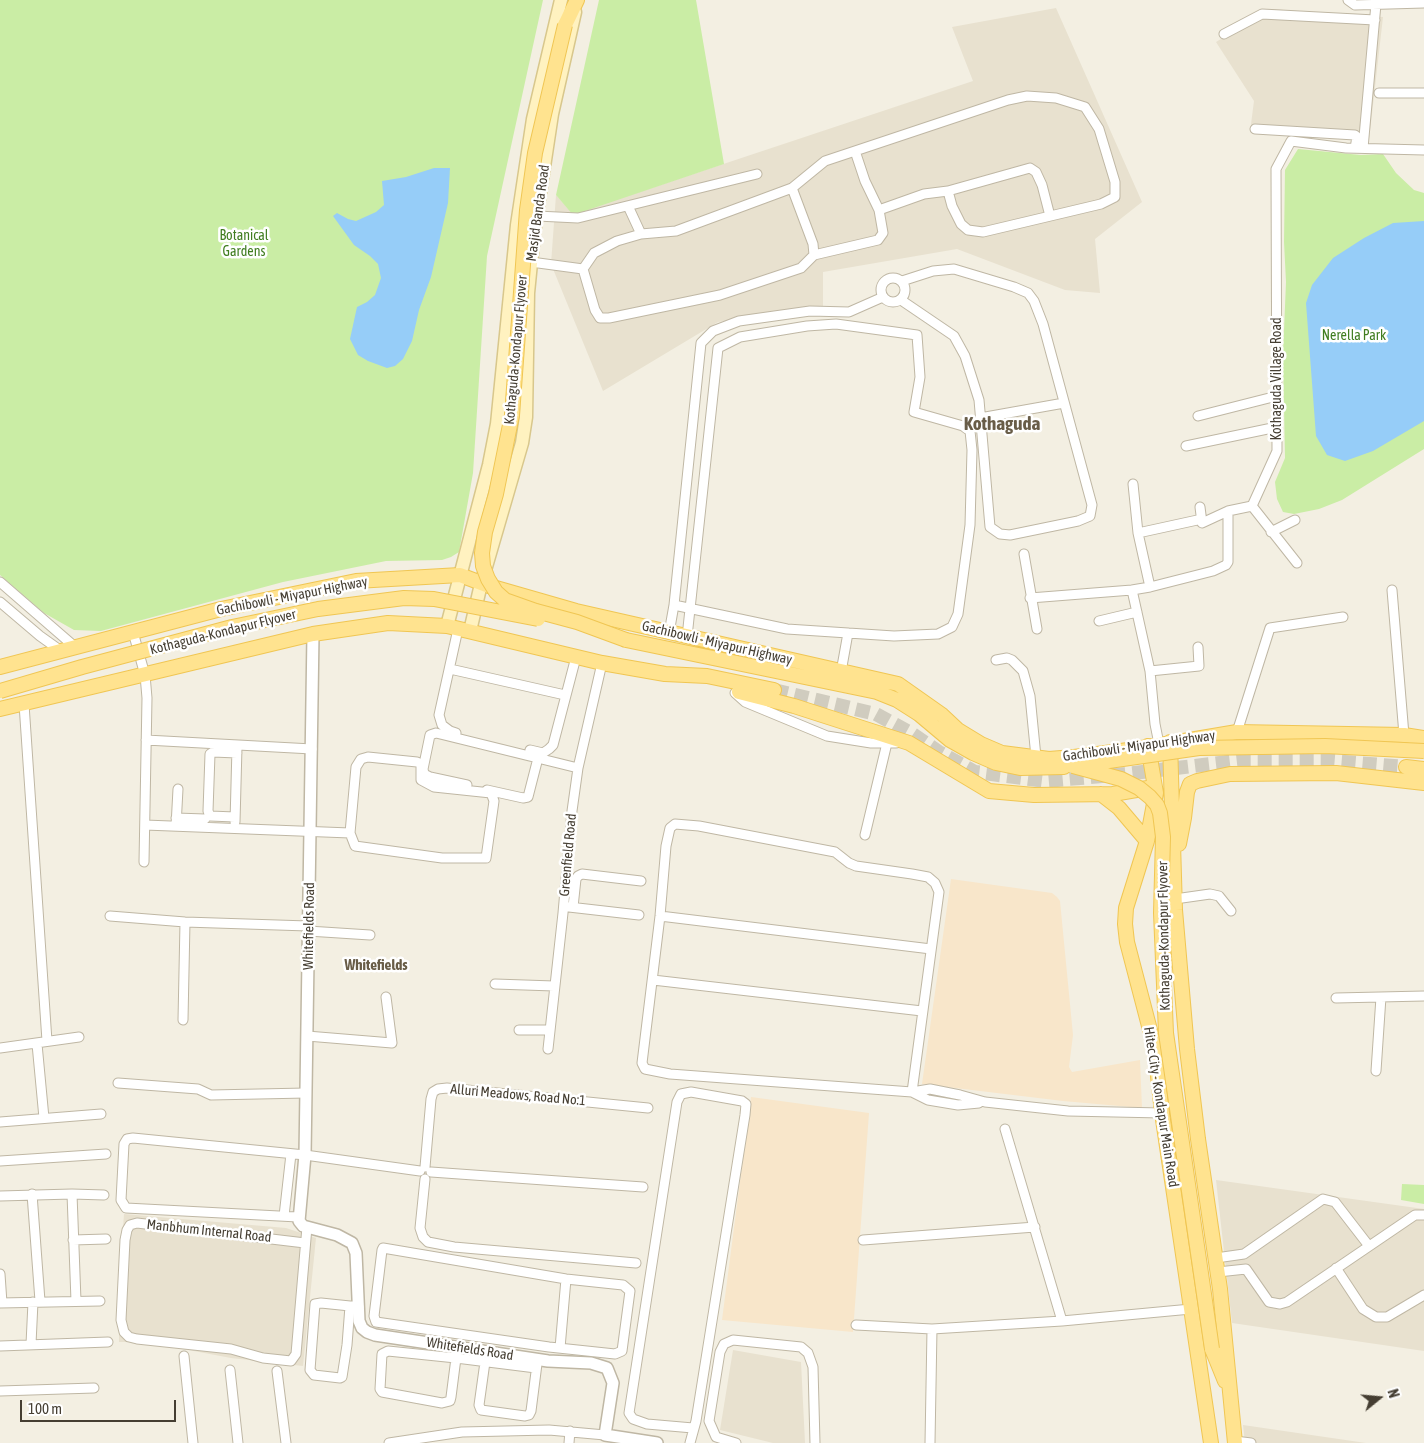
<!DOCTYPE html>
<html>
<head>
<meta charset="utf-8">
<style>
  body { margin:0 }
  #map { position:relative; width:1424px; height:1443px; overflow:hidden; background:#f3efe2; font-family:"Asap Condensed",sans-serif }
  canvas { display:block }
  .north { position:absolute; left:1354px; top:1373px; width:50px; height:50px; -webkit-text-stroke:4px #fff; paint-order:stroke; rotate:73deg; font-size:14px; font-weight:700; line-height:20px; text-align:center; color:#453e32 }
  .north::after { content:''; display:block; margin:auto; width:18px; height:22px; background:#453e32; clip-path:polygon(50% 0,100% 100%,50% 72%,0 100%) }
  .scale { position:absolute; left:20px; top:1400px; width:156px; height:22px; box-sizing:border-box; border:2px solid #453e32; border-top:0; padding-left:6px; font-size:15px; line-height:18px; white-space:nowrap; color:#453e32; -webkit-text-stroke:4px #fff; paint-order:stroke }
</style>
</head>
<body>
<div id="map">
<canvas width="1424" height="1443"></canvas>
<div class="north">N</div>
<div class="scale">100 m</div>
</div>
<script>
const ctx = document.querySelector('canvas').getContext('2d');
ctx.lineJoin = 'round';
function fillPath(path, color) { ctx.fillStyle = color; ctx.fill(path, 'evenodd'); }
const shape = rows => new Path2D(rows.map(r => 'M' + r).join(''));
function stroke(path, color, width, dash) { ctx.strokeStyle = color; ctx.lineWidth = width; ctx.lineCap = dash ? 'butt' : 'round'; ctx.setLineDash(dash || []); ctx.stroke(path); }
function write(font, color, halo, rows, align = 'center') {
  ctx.font = font + ' "Asap Condensed",sans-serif'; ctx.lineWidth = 5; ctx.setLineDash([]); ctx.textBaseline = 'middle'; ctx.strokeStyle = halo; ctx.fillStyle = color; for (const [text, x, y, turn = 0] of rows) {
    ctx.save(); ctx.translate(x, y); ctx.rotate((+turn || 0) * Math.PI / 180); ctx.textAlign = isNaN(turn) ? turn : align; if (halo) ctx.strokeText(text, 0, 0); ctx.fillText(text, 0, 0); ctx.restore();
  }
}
fillPath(shape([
  [1056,8,1142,202,1095,239,1100,293,1065,290,957,249,823,272,823,307,718,322,603,391,551,264,556,195,573,214,973,81,952,27],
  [1270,9,1383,17,1369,140,1250,132,1254,101,1216,42],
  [1216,1180,1424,1209,1424,1351,1232,1323],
  [124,1214,286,1228,316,1238,303,1366,231,1358,146,1342,119,1342,119,1285],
  [733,1350,801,1362,805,1443,773,1443,720,1430],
  [1243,1425,1366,1443,1245,1443]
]), '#e8e1cf');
fillPath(shape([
  [951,879,1052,893,1057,897,1060,901,1073,1035,1069,1067,1072,1072,1140,1060,1142,1108,1063,1101,922,1084],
  [751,1097,869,1113,853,1332,722,1320]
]), '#f8e6ca');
fillPath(shape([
  [0,0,543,0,487,256,473,473,459,552,451,557,442,560,386,561,283,582,101,631,74,630,44,613,0,575],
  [599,0,696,0,724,164,573,215,556,195],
  [1298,149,1361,155,1383,154,1396,173,1414,190,1424,193,1424,449,1342,500,1319,509,1294,514,1283,512,1277,499,1275,482,1285,458,1283,355,1286,282,1284,242,1285,170],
  [1402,1184,1424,1185,1424,1204,1401,1200]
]), '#caeda5');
fillPath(shape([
  [434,168,450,168,448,203,431,277,419,310,412,341,403,359,395,366,387,368,368,361,358,355,350,339,357,307,367,302,375,295,381,278,378,264,370,256,354,245,333,216,337,213,348,219,356,221,376,212,384,205,382,181,406,177],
  [1424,221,1424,421,1373,451,1345,461,1327,455,1316,436,1306,303,1312,285,1333,258,1364,238,1393,223]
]), '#96cdf8');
stroke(shape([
  [774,690,876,714,911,733,939,752,975,772,1046,781,1125,774,1245,760,1322,760,1406,767]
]), '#d0ccbf', 14, [14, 7]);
const minor = shape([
  [1348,0,1355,5,1424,3],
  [1224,34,1262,14,1375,20],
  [1379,93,1424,93],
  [1255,129,1355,135,1357,137,1355,148],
  [1363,148,1376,4],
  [792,188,813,244,814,255],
  [948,191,1030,168,1036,172,1042,185,1050,216],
  [628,206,641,234],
  [537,216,578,218,757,174],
  [531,262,583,269],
  [583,269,594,253,617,241,641,234,676,231,792,188,825,161,1008,100,1027,96,1056,98,1085,107,1099,129,1115,182,1115,197,1101,204,983,232,968,230,961,224,952,206,948,191,924,194,879,210],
  [583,269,595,310,600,318,609,318,720,295,801,268,814,255,878,240,883,233,879,210,865,181,855,151],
  '881 290a12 12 0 1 1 24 0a12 12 0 1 1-24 0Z',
  [901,300,954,336,965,356,979,400,990,527,1000,534,1010,535,1078,521,1090,516,1092,505,1043,324,1034,301,1028,293,1014,287,954,269,933,271,902,281],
  [1198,416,1277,396],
  [980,418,1064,403],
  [1186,446,1277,427],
  [1133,484,1138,533,1150,587],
  [1252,506,1277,451,1276,169,1291,141,1346,148,1424,150],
  [1252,506,1297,563],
  [1200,507,1202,523,1228,511,1252,506],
  [1271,532,1295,520],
  [1138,533,1202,519],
  [1024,554,1037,629],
  [0,582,75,647],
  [1132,590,1150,671,1155,724,1159,744],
  [1392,590,1404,735],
  [1030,598,1132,590,1150,587,1213,571,1226,565,1228,562,1228,511],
  [0,602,40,636,61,651],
  [674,605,787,629,894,636,938,634,952,627,958,614,970,525,972,450,970,431,963,426,914,412,920,377,917,335,836,324,807,326,740,337,718,348],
  [1099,621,1137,612],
  [133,632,145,675,147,698,144,862],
  [669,633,674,605,701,343,713,331,739,321,810,311,849,312,883,297],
  [687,637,718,348],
  [996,660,1007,658,1012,660,1023,671,1030,696,1036,757],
  [450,669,565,695],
  [1150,671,1199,666,1198,647],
  [841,672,848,633],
  [735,693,745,702,827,736,871,743,896,743],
  [24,704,47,1041],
  [1237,732,1270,628,1343,617],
  [456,733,450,731,442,725,439,715,458,629],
  [146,740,312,749],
  [530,750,543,753,549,749,553,745,576,657],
  [368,757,417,762,421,764,421,780,434,787,491,793,494,801,486,858,442,858,355,846,350,833,356,767,361,759,368,757],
  [467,785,430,777,424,774,423,769,430,735,436,733,578,768],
  [487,790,523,798,528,797,538,758],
  [235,817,210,816,208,811,210,754,213,752,237,753],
  [176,818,205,819],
  [235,822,237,747],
  [145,825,350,833],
  [176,826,178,789],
  [865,835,887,743],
  [1175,899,1210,894,1219,896,1231,911],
  [569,907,639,915],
  [573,907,576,879,578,876,582,874,641,881],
  [110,916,185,922,308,926],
  [660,916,931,949],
  [308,931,370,935],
  [653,980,922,1011],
  [495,984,554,986],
  [1336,998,1424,996],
  [183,1020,185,922],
  [519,1030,550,1030],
  [307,1036,392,1043,386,997],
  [37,1044,44,1118],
  [0,1048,79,1037],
  [548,1049,563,913,572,811,578,768,602,663],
  [1376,1071,1381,997],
  [118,1083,198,1089,211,1095,306,1093],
  [912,1092,939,892,935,883,928,877,912,874,856,866,849,863,835,852,699,826,675,824,670,828,666,846,660,916,642,1063,645,1069,670,1074,912,1092,930,1089,960,1095,985,1102,1068,1111,1162,1113],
  [912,1092,928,1100,958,1105,979,1103],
  [0,1122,101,1114],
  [1005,1129,1062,1321],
  [0,1161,106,1154],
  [425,1167,431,1099,433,1092,438,1089,447,1088,648,1108],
  [431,1172,643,1187],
  [425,1179,420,1228,423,1237,428,1242,454,1247,636,1263],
  [32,1194,40,1301],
  [72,1194,104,1195],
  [0,1196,72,1194,76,1301],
  [284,1216,291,1154],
  [298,1217,126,1208,121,1200,124,1144,127,1139,133,1138,305,1155,420,1171],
  [73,1240,106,1239],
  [863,1240,1035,1227],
  [305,1243,137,1223,130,1225,127,1230,125,1240,121,1320,124,1332,129,1337,137,1339,231,1349,263,1358,291,1361,296,1354,307,1227],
  [383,1248,566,1279,623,1285,630,1291,622,1351,615,1354,549,1347,376,1322,374,1316,382,1250,383,1248],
  [1216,1258,1244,1254,1323,1199,1335,1202,1369,1246],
  [1336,1268,1363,1309,1376,1317,1387,1317,1424,1295],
  [1218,1272,1246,1269,1269,1302,1280,1304,1287,1302,1415,1215,1424,1215],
  [0,1274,2,1303],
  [0,1303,100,1301],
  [350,1306,347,1345,342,1377,340,1378,314,1375,310,1370,315,1304,321,1303,350,1306,355,1306,359,1307],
  [856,1325,932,1329,1062,1321,1191,1309],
  [31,1344,33,1302],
  [0,1346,108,1342],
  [457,1347,456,1358,451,1397,450,1401,442,1403,382,1392,380,1389,382,1354,388,1351,456,1358,536,1368],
  [560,1348,566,1279],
  [184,1356,193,1443],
  [485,1362,479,1405,481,1410,525,1416,529,1415,531,1411,537,1364],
  [230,1370,238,1443],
  [277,1371,286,1443],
  [0,1391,94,1388],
  [1235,1441,1251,1443],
  [389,1443,462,1432,549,1430,605,1435],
  [569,1443,570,1431],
  [690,1443,696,1421,745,1115,746,1104,742,1101,691,1092,681,1094,677,1102,629,1413,633,1419,647,1424,693,1428],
  [736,1443,716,1437,709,1421,720,1352,724,1344,733,1340,801,1347,808,1353,813,1367,815,1443],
  [930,1443,932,1329]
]);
const tertiary = shape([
  [313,634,305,1155,299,1221,303,1226,337,1235,352,1243,356,1253,359,1321,362,1328,367,1332,375,1335,548,1361,591,1363,607,1368,613,1383,605,1435,657,1443]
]);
const secondary = shape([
  [447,626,489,465,497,424,517,225,533,119,561,0],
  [470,631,481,584,522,443,526,417,528,293,534,233,552,114,575,12]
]);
const primary = shape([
  [565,25,577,0],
  [626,640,877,692,897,700,919,714,950,740,973,753,996,763,1020,768,1064,767],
  [0,667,221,609,356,581,460,575,489,586,576,611,898,684,942,715,958,730,981,744,1002,753,1049,759,1074,757,1136,749,1237,732,1404,735,1424,738],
  [739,692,794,706,909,743,989,791,1034,795,1113,794,1148,788],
  [0,709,313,634,388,623,447,626,602,663,665,674,707,676,774,690],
  [1170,742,1175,910,1187,1049,1198,1139,1220,1289,1235,1443],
  [1148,746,1156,793,1147,841,1126,908,1125,924,1127,942,1155,1049,1162,1113,1211,1443],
  [1406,767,1424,769],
  [1101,794,1119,808,1147,841],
  [1179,844,1184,818,1187,792,1190,784,1197,781,1230,774,1336,773,1424,783],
  [1212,1349,1225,1381]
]);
stroke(minor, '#bfb7a4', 11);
stroke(tertiary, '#bfb7a4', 14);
stroke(secondary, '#d8c78c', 15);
stroke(primary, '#f0c653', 16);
stroke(minor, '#fff', 9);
stroke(tertiary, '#fff', 11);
stroke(secondary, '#fff2c0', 12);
stroke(primary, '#ffe38f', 14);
const primaryBridge = shape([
  [565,25,535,153,527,210,512,415,496,494,485,532,482,553,483,566,488,579,496,592,505,600,536,611,577,622,626,640],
  [0,691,82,667,232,627,318,609,404,598,434,599,538,619],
  [1081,765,1199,748,1325,746,1424,751],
  [1073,766,1121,779,1139,788,1150,797,1157,805,1160,813,1163,837,1161,913,1166,1033,1212,1349]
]);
stroke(primaryBridge, '#f0c653', 16, []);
stroke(primaryBridge, '#ffe38f', 14);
write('14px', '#453e32', '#fff', [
  ["Masjid Banda Road",538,213,-82],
  ["Kothaguda-Kondapur Flyover",516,350,-85],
  ["Kothaguda Village Road",1277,379,-90],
  ["Gachibowli - Miyapur Highway",292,596,-11],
  ["Kothaguda-Kondapur Flyover",223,632,-14],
  ["Gachibowli - Miyapur Highway",717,643,13],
  ["Gachibowli - Miyapur Highway",1139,746,-8],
  ["Greenfield Road",568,855,-85],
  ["Whitefields Road",309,926,-89],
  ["Kothaguda-Kondapur Flyover",1164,936,-91],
  ["Alluri Meadows, Road No:1",518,1095,5],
  ["Hitec City - Kondapur Main Road",1161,1107,81],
  ["Manbhum Internal Road",209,1231,6],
  ["Whitefields Road",470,1349,9]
]);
write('14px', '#407d20', '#fff', [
  ["Botanical",244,236],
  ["Gardens",244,252],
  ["Nerella Park",1354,336]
]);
write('bold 15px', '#695d48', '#fff', [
  ["Whitefields",376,965]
]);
write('bold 19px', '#695d48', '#fff', [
  ["Kothaguda",1002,424]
]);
</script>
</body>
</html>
